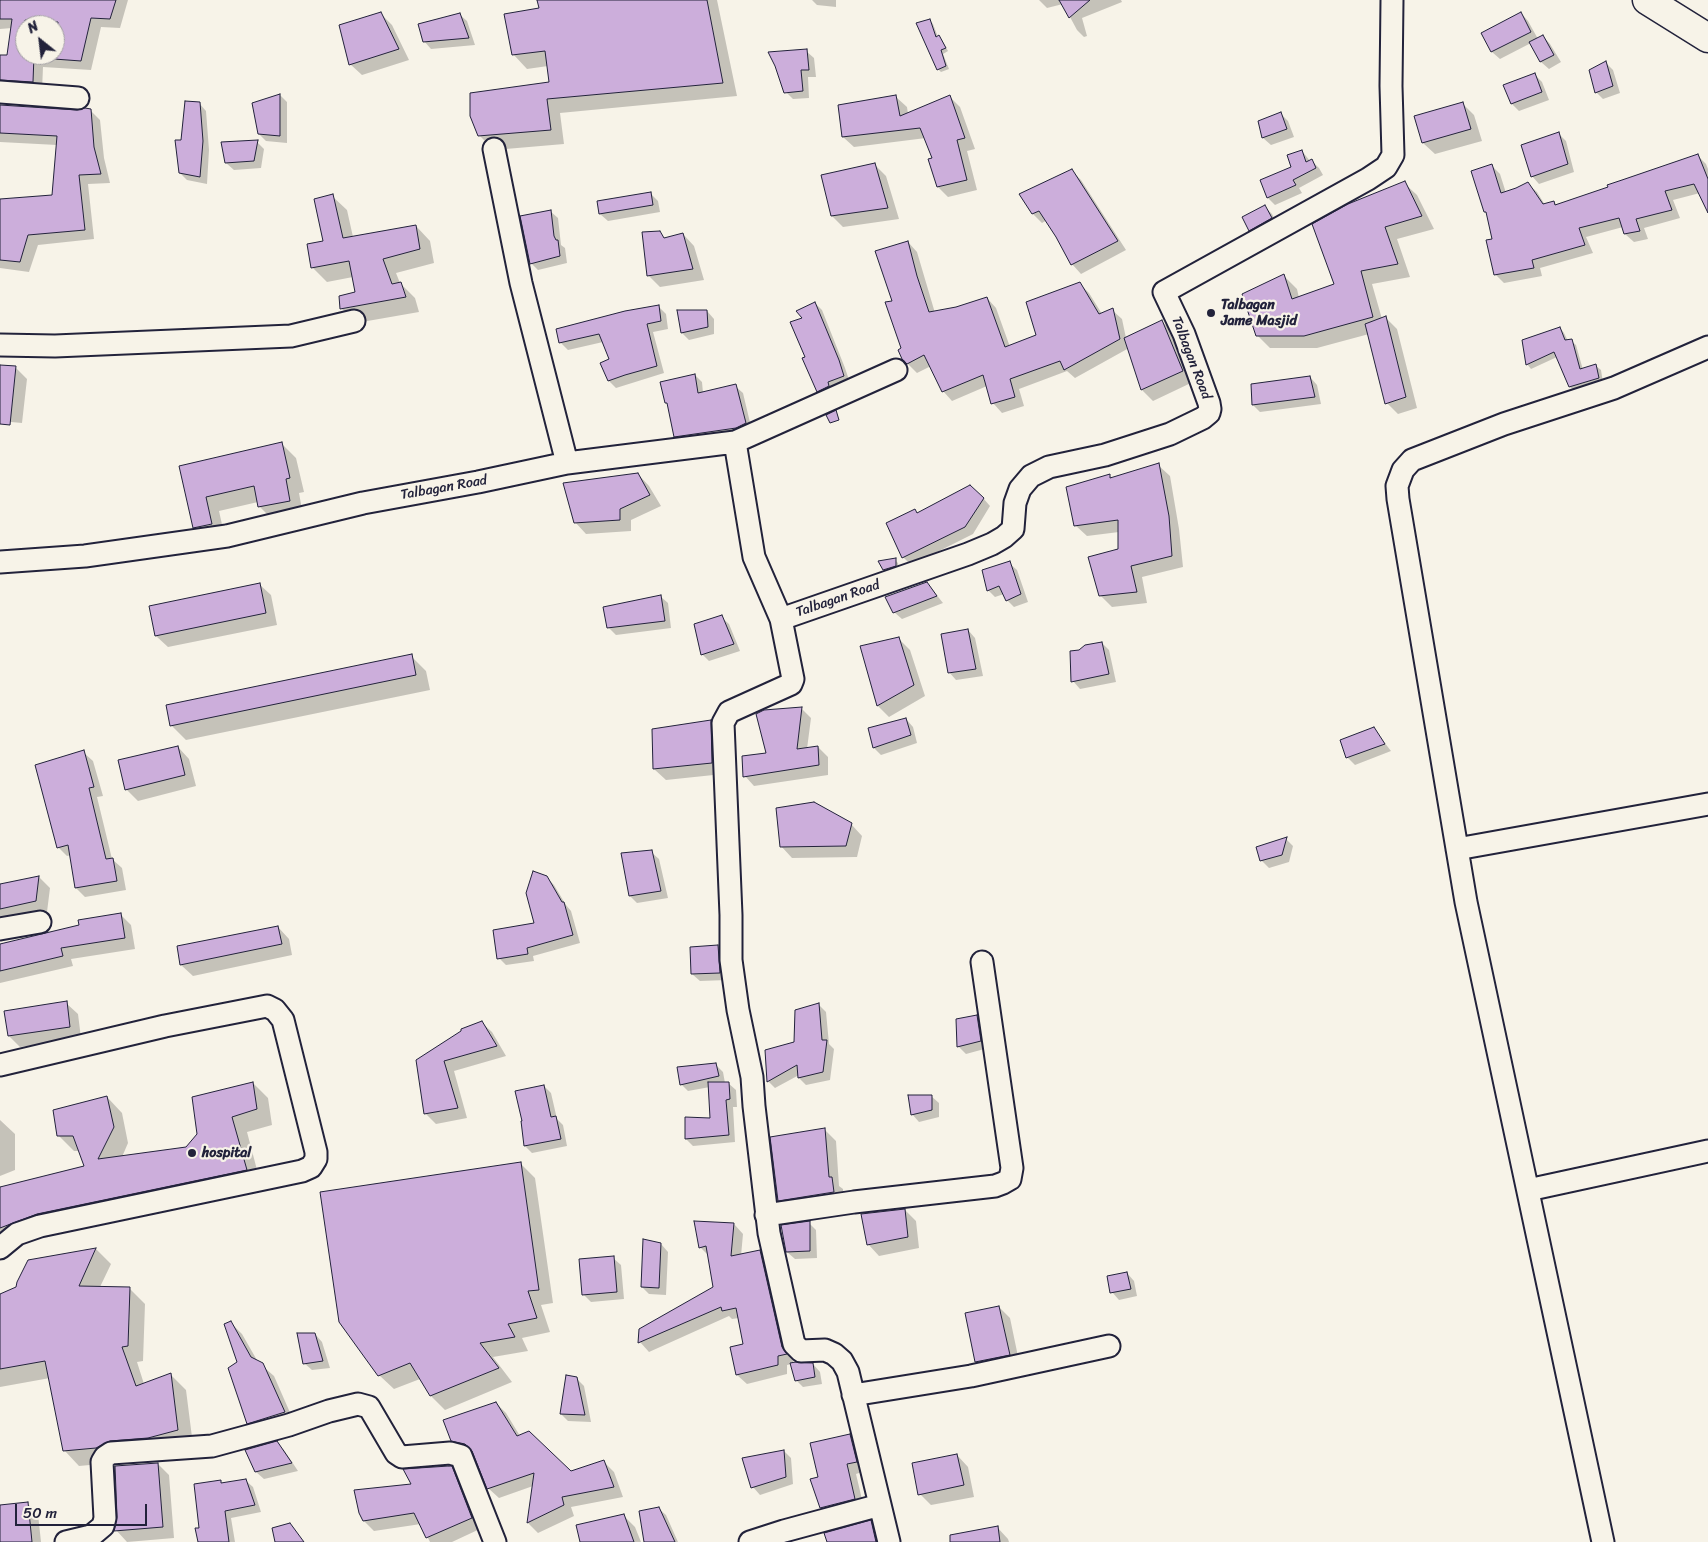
<!DOCTYPE html>
<html>
<head>
<meta charset="utf-8">
<style>
  body { margin:0 }
  #map { position:relative; width:1708px; height:1542px; overflow:hidden; background:#f7f3e8; font-family:Sriracha,sans-serif }
  canvas { display:block }
  .north { position:absolute; left:15px; top:15px; width:50px; height:50px; box-sizing:border-box; background:#f7f3e8; border:1px solid #a29fa3; border-radius:50%; rotate:331deg; font-size:14px; font-weight:700; line-height:20px; text-align:center; color:#22223b }
  .north::after { content:''; display:block; margin:auto; width:18px; height:22px; background:#22223b; clip-path:polygon(50% 0,100% 100%,50% 72%,0 100%) }
  .scale { position:absolute; left:15px; top:1504px; width:132px; height:22px; box-sizing:border-box; border:2px solid #22223b; border-top:0; padding-left:6px; font-size:15px; line-height:18px; white-space:nowrap; color:#22223b; -webkit-text-stroke:4px #f7f3e8; paint-order:stroke }
</style>
</head>
<body>
<div id="map">
<canvas width="1708" height="1542"></canvas>
<div class="north">N</div>
<div class="scale">50 m</div>
</div>
<script>
const ctx = document.querySelector('canvas').getContext('2d');
ctx.lineJoin = 'round';
function fillPath(path, color) { ctx.fillStyle = color; ctx.fill(path, 'evenodd'); }
const shape = rows => new Path2D(rows.map(r => 'M' + r).join(''));
function stroke(path, color, width, dash) { ctx.strokeStyle = color; ctx.lineWidth = width; ctx.lineCap = dash ? 'butt' : 'round'; ctx.setLineDash(dash || []); ctx.stroke(path); }
function write(font, color, halo, rows, align = 'center') {
  ctx.font = font + ' Sriracha,sans-serif'; ctx.lineWidth = 4.5; ctx.setLineDash([]); ctx.textBaseline = 'middle'; ctx.strokeStyle = halo; ctx.fillStyle = color; for (const [text, x, y, turn = 0] of rows) {
    ctx.save(); ctx.translate(x, y); ctx.rotate((+turn || 0) * Math.PI / 180); ctx.textAlign = isNaN(turn) ? turn : align; if (halo) ctx.strokeText(text, 0, 0); ctx.fillText(text, 0, 0); ctx.restore();
  }
}
fillPath(shape([
  [0,0,128,0,120,28,101,27,91,70,43,67,42,91,0,94,0,64,7,64,12,28,0,29],
  [25,25,55,25,55,55,25,55],
  [539,0,717,0,737,96,560,113,564,144,494,150,480,136,551,83,548,66,527,69,513,54,540,9],
  [812,0,836,0,836,7,817,5],
  [1039,0,1121,0,1122,2,1082,18,1087,36,1084,37,1077,30,1063,4,1047,8],
  [1521,13,1528,21,1538,39,1543,36,1550,44,1561,62,1549,69,1541,62,1531,43,1500,59,1492,52,1483,33],
  [381,14,392,25,409,60,362,75,350,64],
  [459,14,467,21,475,45,431,49,424,41],
  [930,20,933,24,938,37,942,40,948,51,943,54,949,69,941,72,938,69],
  [806,51,814,58,816,77,808,77,809,98,793,99,786,92],
  [1605,62,1613,70,1620,93,1603,99,1596,92],
  [1534,74,1542,82,1549,100,1519,111,1512,104],
  [280,95,287,102,287,143,266,141,259,134],
  [949,96,960,107,975,149,967,151,977,190,948,197,938,187,933,159,926,138,854,147,843,137,840,106,896,97,907,107,908,114],
  [199,103,206,111,209,150,207,184,187,180,180,173,182,142],
  [1462,103,1474,115,1482,141,1435,154,1423,143,1416,117],
  [0,106,77,112,90,110,100,120,104,158,110,183,88,184,94,239,38,245,29,272,0,268,0,200,54,196,57,145,0,142],
  [1281,114,1288,121,1294,137,1271,145,1263,138,1259,122],
  [1559,134,1566,141,1574,172,1539,184,1532,176],
  [257,142,264,149,261,168,234,170,226,163],
  [1302,151,1310,161,1312,161,1319,168,1323,175,1299,188,1302,193,1275,205,1268,198,1261,180,1293,168],
  [1698,156,1706,164,1708,169,1708,206,1700,193,1673,200,1680,218,1644,228,1648,239,1634,242,1625,234,1623,227,1586,237,1593,253,1540,268,1542,276,1504,283,1495,274,1494,240,1488,214,1485,212,1492,166,1500,174,1506,193,1528,184,1537,192,1545,205,1554,202,1557,206],
  [875,165,886,176,899,219,843,227,832,216,822,176],
  [1072,171,1081,180,1126,250,1081,274,1072,264,1047,220,1042,223,1033,214,1021,195],
  [1404,183,1417,195,1434,229,1397,239,1410,277,1372,284,1382,319,1385,317,1397,329,1417,408,1398,414,1387,403,1369,334,1317,348,1270,348,1257,335,1284,276,1297,289,1299,298,1335,285],
  [651,194,658,201,660,212,608,221,600,214],
  [332,196,347,210,353,237,416,226,430,241,434,263,396,273,400,283,415,298,419,312,356,323,341,308,356,293,353,277,327,282,313,268,324,242],
  [1264,206,1272,214,1278,226,1257,237,1250,230],
  [550,211,558,218,561,245,565,248,567,263,538,270,531,263],
  [659,233,665,239,683,234,694,246,704,280,660,287,648,275],
  [908,242,917,252,935,313,987,298,996,308,1010,347,1038,336,1079,283,1089,293,1102,314,1112,310,1122,319,1126,338,1162,321,1173,333,1193,382,1153,401,1142,390,1129,348,1075,378,1067,371,1019,389,1024,406,1002,413,993,403,987,386,952,401,943,391,931,366,917,373,903,359,893,301],
  [815,303,822,310,845,368,850,383,825,398,818,391,806,358,804,319],
  [658,306,666,314,668,329,653,332,664,373,616,388,609,381,610,360,603,342,568,350,561,343],
  [707,311,714,319,714,334,689,340,682,333],
  [1560,328,1564,333,1568,341,1571,341,1576,345,1583,370,1596,366,1601,370,1603,383,1575,391,1570,387,1557,357,1531,369,1527,364],
  [0,366,15,367,27,379,22,423,0,421],
  [695,375,702,382,703,393,735,386,743,393,752,431,682,444,675,436,669,406,666,403],
  [1310,377,1317,385,1321,404,1260,412,1253,405],
  [282,444,296,458,304,492,299,493,303,515,273,520,259,506,258,502,219,511,225,538,208,542,194,528,180,467],
  [1158,465,1170,476,1179,529,1183,567,1142,577,1147,603,1112,607,1100,595,1119,549,1119,532,1087,536,1075,525,1109,475,1112,478],
  [638,474,649,486,661,506,631,520,631,531,586,534,575,522],
  [983,498,990,506,973,534,911,565,903,557,914,510,918,513],
  [895,560,898,563,899,569,887,573,884,570],
  [1009,563,1017,570,1028,602,1014,607,1007,600,1004,594,995,597,988,590],
  [927,583,943,603,902,619,894,612],
  [259,584,271,595,277,625,168,647,156,636,150,607],
  [660,596,668,603,671,628,616,635,609,628],
  [721,617,729,624,740,651,709,661,702,654],
  [968,630,975,638,983,676,956,680,949,672],
  [899,639,910,650,925,696,889,717,878,706,861,647],
  [1102,643,1109,650,1116,682,1080,689,1073,681,1080,651],
  [411,656,426,671,430,690,186,740,171,725],
  [801,708,811,718,807,749,818,747,828,757,828,775,754,786,745,776,768,754],
  [906,719,913,727,917,743,881,755,874,748,870,729],
  [711,721,722,733,723,774,666,780,654,769],
  [1374,729,1391,751,1355,765,1347,757],
  [178,747,189,759,196,786,138,801,126,789],
  [83,752,93,761,103,796,97,797,112,859,122,868,126,890,85,897,76,888,71,855,67,856,58,847],
  [851,824,862,836,857,857,792,858,781,846],
  [1286,839,1293,846,1289,862,1269,868,1261,860],
  [651,852,659,859,668,898,637,903,630,896,623,854],
  [39,877,50,888,47,912,0,922,0,886],
  [546,877,554,885,566,905,571,911,580,943,533,956,534,961,506,965,499,958,536,924],
  [120,914,131,925,135,949,71,959,73,966,0,983,0,945,80,926],
  [278,927,289,939,292,955,193,976,181,965],
  [718,946,725,954,727,980,700,981,692,974],
  [66,1003,78,1014,81,1038,20,1047,9,1036],
  [818,1004,826,1012,829,1044,834,1049,830,1080,806,1085,799,1078,799,1075,775,1088,768,1081,796,1043],
  [977,1017,984,1024,988,1048,966,1054,959,1047,958,1020],
  [481,1022,492,1032,506,1056,454,1071,467,1118,436,1124,426,1114,417,1061],
  [716,1065,723,1072,725,1083,728,1083,736,1090,737,1107,733,1107,735,1142,693,1146,686,1139,686,1119,711,1119,710,1087,688,1091,681,1084],
  [253,1083,268,1098,272,1125,247,1132,261,1185,0,1246,0,1186,1,1188,86,1166,80,1151,74,1151,58,1135,107,1097,122,1113,128,1143,122,1157,186,1148],
  [544,1086,551,1093,557,1119,563,1125,567,1146,532,1153,525,1146,522,1122],
  [931,1096,939,1103,939,1117,919,1122,912,1114],
  [0,1120,15,1134,15,1170,0,1176],
  [825,1130,836,1141,839,1186,843,1189,844,1203,790,1211,779,1200],
  [521,1164,535,1178,553,1303,541,1305,550,1332,522,1338,528,1351,493,1357,512,1382,445,1410,431,1396,420,1379,394,1389,379,1375],
  [905,1210,916,1221,919,1248,879,1256,868,1244],
  [809,1223,816,1230,817,1258,795,1259,787,1252],
  [734,1224,743,1234,741,1256,760,1252,769,1261,791,1357,795,1365,813,1364,820,1372,822,1384,803,1387,796,1380,792,1364,787,1365,787,1374,747,1384,737,1375,744,1345,739,1318,732,1319,729,1316,649,1352,640,1342,640,1329,714,1287,709,1256,700,1247],
  [661,1244,668,1252,666,1295,649,1294,642,1287],
  [96,1249,111,1264,100,1287,129,1288,145,1304,143,1361,137,1362,144,1384,171,1375,186,1390,193,1445,112,1463,79,1466,64,1450,50,1378,0,1387,0,1295,17,1288,29,1261],
  [613,1258,621,1265,624,1299,591,1302,583,1294],
  [1127,1273,1134,1281,1137,1296,1119,1300,1112,1292],
  [999,1307,1010,1318,1020,1366,987,1373,976,1362],
  [231,1323,242,1334,258,1362,274,1376,295,1424,259,1434,248,1423],
  [315,1334,322,1342,330,1368,312,1370,304,1363],
  [567,1376,576,1378,584,1386,591,1422,568,1421,561,1414],
  [496,1403,506,1413,520,1436,570,1472,603,1461,614,1472,623,1497,571,1507,574,1516,538,1533,528,1523,533,1486,499,1498,488,1488,475,1454,462,1450,452,1440],
  [850,1435,859,1445,865,1471,856,1474,864,1508,831,1517,821,1508,820,1478],
  [276,1443,284,1450,298,1471,264,1479,256,1472,247,1451],
  [784,1451,791,1458,793,1484,760,1495,753,1487],
  [957,1455,968,1467,974,1497,931,1505,920,1494],
  [158,1464,169,1475,174,1538,127,1542,116,1530],
  [451,1468,462,1478,482,1528,452,1542,430,1542,421,1524,374,1531,364,1521,413,1485],
  [245,1480,253,1487,261,1512,231,1518,235,1542,199,1542,200,1529,220,1482,223,1484],
  [28,1504,38,1514,41,1542,0,1542,0,1505],
  [658,1508,666,1515,678,1542,645,1542],
  [624,1516,635,1527,641,1542,581,1542],
  [871,1522,886,1537,887,1542,829,1542],
  [997,1527,1008,1539,1009,1542,953,1542]
]), '#0003');
const building = shape([
  [0,0,116,0,110,19,91,18,81,61,54,59,58,22,25,20,25,55,34,55,33,82,0,80,0,55,7,55,12,19,0,19,0,0],
  [537,0,707,0,723,83,547,99,551,130,478,136,470,116,470,93,549,82,545,51,512,55,504,14,539,8,537,0],
  [1059,0,1090,0,1069,18,1059,0],
  [381,12,399,49,349,65,339,25,381,12],
  [1521,12,1531,32,1491,52,1481,33,1521,12],
  [460,13,469,38,423,42,418,24,460,13],
  [930,19,936,37,939,35,946,48,941,50,946,66,937,70,916,23,930,19],
  [1543,35,1554,55,1540,62,1529,42,1543,35],
  [807,49,809,70,801,70,803,91,784,93,775,66,768,52,807,49],
  [1606,61,1613,86,1595,93,1589,70,1606,61],
  [1535,73,1542,92,1511,104,1503,85,1535,73],
  [280,94,280,136,258,134,252,103,280,94],
  [896,95,900,116,950,95,965,138,957,140,967,180,937,187,928,159,932,158,920,128,842,137,838,105,896,95],
  [185,101,200,102,203,141,200,177,179,173,175,140,181,140,185,101],
  [1463,102,1471,129,1422,143,1414,116,1463,102],
  [0,105,77,110,85,108,91,109,94,147,101,174,79,175,85,230,28,235,20,262,0,260,0,199,52,195,57,136,0,133,0,105],
  [1281,112,1287,129,1262,138,1258,121,1281,112],
  [1559,132,1568,164,1531,177,1521,145,1559,132],
  [258,140,254,161,225,163,221,142,258,140],
  [1302,150,1306,162,1312,159,1316,168,1293,180,1296,185,1267,198,1260,180,1291,167,1287,155,1302,150],
  [1698,154,1708,179,1708,213,1694,184,1665,191,1672,210,1636,219,1640,231,1624,234,1619,218,1579,228,1585,245,1532,260,1534,268,1494,275,1486,240,1492,239,1486,212,1484,212,1471,171,1492,164,1501,193,1516,188,1528,182,1543,204,1554,201,1555,205,1608,187,1607,185,1622,180,1698,154],
  [875,163,888,208,831,216,821,175,875,163],
  [1072,169,1118,241,1071,265,1056,237,1039,211,1032,214,1019,194,1072,169],
  [1405,181,1422,216,1385,227,1398,264,1361,271,1373,317,1304,336,1256,336,1242,294,1284,274,1292,299,1334,284,1312,224,1348,204,1405,181],
  [651,192,653,205,599,214,597,201,651,192],
  [333,194,343,238,416,225,420,249,383,259,392,284,401,282,406,297,340,309,339,296,355,292,349,261,311,268,307,244,323,241,314,199,333,194],
  [1265,205,1272,218,1249,231,1242,217,1265,205],
  [551,210,554,236,556,240,558,240,560,256,530,264,520,216,551,210],
  [660,231,664,238,683,233,693,269,647,276,642,232,660,231],
  [908,241,917,276,929,312,956,307,987,297,1005,347,1036,335,1026,302,1080,282,1099,314,1113,308,1120,339,1064,370,1060,361,1010,379,1015,397,991,404,983,375,942,392,924,355,907,364,902,359,898,350,901,348,885,302,892,301,875,251,908,241],
  [815,302,839,360,844,376,828,382,829,386,817,392,802,358,805,357,790,322,802,318,796,311,815,302],
  [659,305,661,321,647,324,657,366,625,375,608,381,600,363,609,359,599,334,559,343,556,329,625,311,659,305],
  [677,310,707,310,708,327,681,333,677,310],
  [1386,316,1406,397,1385,404,1365,324,1386,316],
  [1162,320,1183,371,1141,390,1124,338,1162,320],
  [1560,327,1565,340,1572,339,1580,369,1596,364,1599,378,1569,387,1554,352,1526,365,1522,340,1560,327],
  [0,365,16,366,10,425,0,424,0,365],
  [695,374,698,393,736,384,746,423,736,428,674,437,667,403,665,403,660,382,695,374],
  [1310,376,1315,397,1252,405,1251,384,1310,376],
  [836,410,839,420,830,423,826,415,836,410],
  [282,442,290,478,286,479,290,501,258,507,254,486,206,497,212,524,193,528,179,466,282,442],
  [1159,463,1169,516,1172,556,1131,566,1137,592,1099,596,1088,557,1118,549,1118,520,1074,526,1066,487,1110,474,1110,478,1159,463],
  [638,473,650,495,620,509,620,520,574,523,563,483,638,473],
  [970,485,984,498,965,527,902,558,886,523,915,509,917,513,970,485],
  [896,558,896,566,883,570,878,561,896,558],
  [1010,561,1021,594,1006,601,999,586,987,591,982,570,1010,561],
  [927,582,937,596,893,613,885,597,927,582],
  [260,583,266,613,155,636,149,606,260,583],
  [661,595,665,621,607,628,603,607,661,595],
  [722,615,734,644,701,655,694,624,722,615],
  [968,629,976,669,948,673,941,634,968,629],
  [899,637,914,685,877,706,860,646,899,637],
  [1102,642,1109,674,1071,682,1070,651,1079,650,1085,645,1102,642],
  [412,654,416,675,170,726,166,705,412,654],
  [802,707,797,749,818,746,819,765,743,777,742,756,766,753,756,714,764,710,802,707],
  [906,718,911,735,873,748,868,728,906,718],
  [711,720,712,763,653,769,652,729,711,720],
  [1374,727,1385,744,1346,758,1340,740,1374,727],
  [178,746,185,775,125,790,118,760,178,746],
  [84,750,94,787,89,788,106,859,113,858,117,881,75,888,68,845,57,848,35,765,84,750],
  [814,802,852,823,846,846,780,847,776,808,814,802],
  [1287,837,1282,855,1260,861,1256,847,1287,837],
  [652,850,661,891,629,896,621,853,652,850],
  [533,871,547,876,562,902,564,902,573,935,527,948,528,954,497,959,493,930,534,923,526,893,533,871],
  [39,876,36,901,0,909,0,884,39,876],
  [121,913,125,938,61,948,63,956,0,971,0,944,79,925,78,920,121,913],
  [278,926,282,944,180,965,177,946,278,926],
  [718,945,720,973,691,974,690,947,718,945],
  [67,1001,70,1027,8,1036,4,1011,67,1001],
  [819,1003,822,1040,827,1040,823,1072,798,1078,797,1065,767,1082,765,1050,794,1042,795,1010,819,1003],
  [977,1015,981,1041,957,1047,956,1019,977,1015],
  [482,1021,497,1046,444,1061,458,1108,424,1114,416,1060,461,1031,461,1029,482,1021],
  [716,1063,719,1076,680,1085,677,1067,716,1063],
  [253,1082,257,1109,232,1117,247,1170,37,1214,0,1228,0,1187,84,1166,73,1136,57,1136,53,1110,107,1096,114,1127,98,1159,186,1147,197,1134,192,1097,253,1082],
  [708,1082,729,1082,730,1099,726,1100,729,1135,685,1139,685,1117,710,1118,708,1082],
  [544,1085,551,1117,556,1116,561,1139,524,1146,521,1121,522,1121,515,1091,544,1085],
  [908,1095,932,1095,932,1110,911,1115,908,1095],
  [825,1128,829,1177,832,1177,834,1192,778,1201,770,1137,825,1128],
  [521,1162,539,1290,528,1291,537,1318,508,1324,515,1337,480,1343,499,1368,430,1396,410,1363,378,1376,339,1322,320,1192,521,1162],
  [905,1209,908,1237,867,1245,861,1214,905,1209],
  [694,1221,734,1223,731,1256,760,1250,782,1347,787,1354,778,1356,778,1365,736,1375,730,1347,743,1344,736,1308,722,1311,721,1307,638,1343,639,1329,713,1287,706,1246,699,1248,694,1221],
  [810,1221,810,1251,786,1252,781,1225,810,1221],
  [643,1239,661,1243,659,1288,641,1287,643,1239],
  [96,1248,79,1286,130,1287,128,1346,122,1347,136,1386,171,1373,178,1430,148,1438,110,1441,96,1448,63,1451,45,1361,0,1369,0,1294,16,1287,17,1282,28,1260,96,1248],
  [614,1256,617,1292,582,1295,579,1259,614,1256],
  [1127,1272,1131,1289,1110,1293,1107,1276,1127,1272],
  [999,1306,1010,1355,975,1362,965,1313,999,1306],
  [231,1321,251,1357,263,1363,285,1412,247,1424,228,1368,237,1362,224,1324,231,1321],
  [297,1333,315,1333,323,1361,303,1364,297,1333],
  [796,1362,813,1363,815,1377,795,1381,790,1363,796,1362],
  [566,1375,577,1377,585,1415,560,1414,566,1375],
  [496,1402,517,1436,529,1431,571,1471,604,1460,614,1487,562,1497,564,1505,527,1523,534,1473,487,1489,472,1451,465,1444,451,1441,443,1420,496,1402],
  [850,1434,857,1462,847,1464,855,1499,820,1508,810,1479,818,1477,810,1443,850,1434],
  [277,1441,292,1463,255,1472,245,1450,277,1441],
  [784,1450,786,1477,751,1488,742,1458,784,1450],
  [957,1454,964,1485,918,1495,912,1463,957,1454],
  [158,1463,163,1527,114,1531,117,1517,115,1466,158,1463],
  [449,1466,452,1466,472,1518,426,1538,414,1513,363,1521,359,1513,354,1490,411,1484,403,1469,449,1466],
  [246,1479,255,1505,225,1511,229,1542,198,1542,195,1528,199,1528,194,1484,221,1480,221,1483,246,1479],
  [28,1502,32,1542,0,1542,0,1505,28,1502],
  [659,1507,675,1542,644,1542,639,1511,659,1507],
  [624,1514,634,1542,580,1542,576,1525,624,1514],
  [871,1520,876,1542,827,1542,824,1533,871,1520],
  [290,1523,304,1542,275,1542,272,1528,290,1523],
  [998,1526,1000,1542,950,1542,950,1535,998,1526]
]);
fillPath(building, '#ccaedb');
stroke(building, '#22223b', 1);
const minor = shape([
  [0,92,78,98],
  [494,149,521,283,567,463],
  [0,345,55,346,291,336,354,321],
  [735,442,896,370],
  [0,562,85,556,227,536,363,503,478,482,567,463,735,442,754,557,781,619,968,554,992,544,1004,537,1013,529,1015,503,1020,489,1031,476,1049,467,1105,455,1170,434,1203,418,1209,413,1210,409,1209,403,1184,334,1164,292,1368,179,1386,167,1393,155,1391,86,1392,0],
  [781,619,793,679,791,684,729,712,723,723,731,915,731,960,738,1010,752,1077,754,1106,769,1233,794,1344,801,1351,825,1350,834,1354,842,1361,848,1372,889,1542],
  [1457,849,1708,804],
  [0,929,40,922],
  [0,1065,165,1026,267,1006,275,1010,283,1020,316,1152,316,1159,311,1167,302,1171,40,1226,17,1234,0,1248],
  [1528,1190,1708,1151],
  [766,1215,854,1202,995,1186,1003,1183,1010,1179,1012,1168,982,962],
  [853,1395,971,1376,1109,1346],
  [66,1542,91,1536,103,1526,105,1518,102,1462,105,1457,111,1453,212,1446,289,1425,329,1411,358,1404,369,1407,396,1453,402,1457,450,1453,461,1456,495,1542],
  [750,1542,784,1531,880,1505],
  [1603,1542,1466,902,1398,499,1397,486,1403,470,1412,460,1504,424,1614,388,1708,347]
]);
const highway = shape([
  [1647,0,1708,38]
]);
stroke(minor, '#22223b', 25);
stroke(highway, '#22223b', 31);
stroke(minor, '#f7f3e8', 21);
stroke(highway, '#f7f3e8', 28);
for (const [x, y, r, color] of [
  [1211,313,5,"#22223b"],
  [192,1153,5,"#22223b"]
]) { const dot = new Path2D(); dot.arc(x, y, r, 0, 2 * Math.PI); ctx.fillStyle = color; ctx.fill(dot); stroke(dot, '#f7f3e8', 2); }
write('bold 14px', '#22223b', '#f7f3e8', [
  ["Talbagan",1221,305],
  ["Jame Masjid",1221,321],
  ["hospital",202,1153]
], 'left');
write('14px', '#22223b', '#f7f3e8', [
  ["Talbagan Road",1191,358,69],
  ["Talbagan Road",444,488,-10],
  ["Talbagan Road",838,599,-19]
]);
</script>
</body>
</html>
